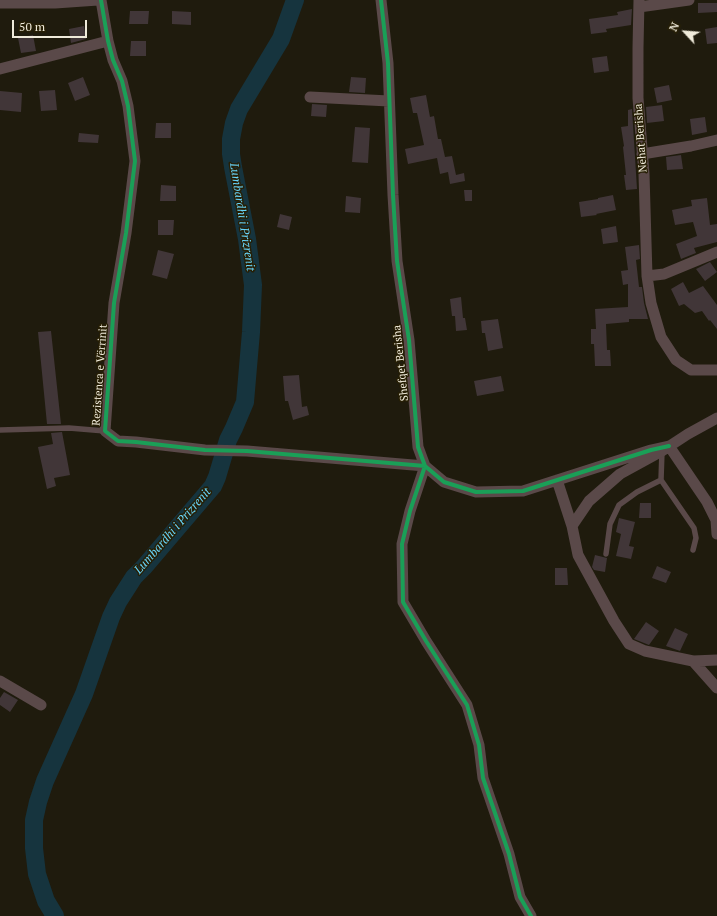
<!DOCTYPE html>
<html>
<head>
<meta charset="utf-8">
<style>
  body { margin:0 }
  #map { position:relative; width:717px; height:916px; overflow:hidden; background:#1f1b0d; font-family:"PT Serif",serif }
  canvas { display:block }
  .north { position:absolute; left:665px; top:12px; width:40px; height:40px; -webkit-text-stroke:3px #271f05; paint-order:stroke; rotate:296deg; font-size:11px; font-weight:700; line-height:16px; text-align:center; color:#efeada }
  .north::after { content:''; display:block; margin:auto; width:14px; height:18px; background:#efeada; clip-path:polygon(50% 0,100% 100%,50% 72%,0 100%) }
  .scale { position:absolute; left:12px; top:20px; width:75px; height:18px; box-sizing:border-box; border:2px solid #efeada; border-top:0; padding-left:5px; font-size:12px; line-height:14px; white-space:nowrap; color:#efeada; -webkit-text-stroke:3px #271f05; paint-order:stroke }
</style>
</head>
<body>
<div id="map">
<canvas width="717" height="916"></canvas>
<div class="north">N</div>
<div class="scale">50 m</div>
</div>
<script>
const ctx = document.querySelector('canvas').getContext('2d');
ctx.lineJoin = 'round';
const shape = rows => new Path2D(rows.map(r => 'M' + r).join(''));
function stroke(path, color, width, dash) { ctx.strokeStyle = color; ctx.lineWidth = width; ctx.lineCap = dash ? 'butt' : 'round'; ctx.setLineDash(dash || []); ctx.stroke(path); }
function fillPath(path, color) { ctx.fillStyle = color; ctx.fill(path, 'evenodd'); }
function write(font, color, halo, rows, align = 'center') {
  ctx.font = font + ' "PT Serif",serif'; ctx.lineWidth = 3; ctx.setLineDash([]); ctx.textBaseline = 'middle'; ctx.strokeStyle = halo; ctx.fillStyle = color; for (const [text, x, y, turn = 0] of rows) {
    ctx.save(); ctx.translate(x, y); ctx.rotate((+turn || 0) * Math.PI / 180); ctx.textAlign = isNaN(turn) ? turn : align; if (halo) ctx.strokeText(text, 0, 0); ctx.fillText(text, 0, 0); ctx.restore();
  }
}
stroke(shape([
  [55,916,46,901,37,874,34,848,34,820,38,802,45,781,84,694,111,617,118,602,134,577,144,567,213,486,217,477,228,440,234,428,245,402,251,332,253,285,247,239,233,167,231,154,231,139,234,123,239,109,281,39,295,0]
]), '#16343e', 18);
fillPath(shape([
  [698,3,717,3,717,12,698,13],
  [632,9,631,25,606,29,607,32,591,34,589,19,618,15,617,12],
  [130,11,149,11,148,24,129,24],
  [172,11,191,12,191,25,172,24],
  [84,26,86,39,71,43,69,29],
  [717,27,717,43,707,44,705,29],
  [33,35,36,51,21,53,18,38],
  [131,41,146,41,146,56,130,56],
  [607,56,609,71,594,73,592,58],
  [83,77,90,95,75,101,68,83],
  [351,77,366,78,365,93,349,92],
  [669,85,672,100,657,103,654,88],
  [55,90,57,110,41,111,39,91],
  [0,91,22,93,21,112,0,110],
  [426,95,430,117,434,116,438,139,441,139,445,157,452,156,456,175,464,173,465,181,450,184,448,172,440,174,437,158,408,164,405,149,424,145,417,113,413,113,410,98],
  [312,104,327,105,326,117,311,116],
  [662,105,664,121,647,123,646,107],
  [632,109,637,189,626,190,624,175,626,175,623,147,624,146,621,127,628,126,628,110],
  [705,117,707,132,692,135,690,119],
  [156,123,171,123,171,138,155,138],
  [355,127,370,128,368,163,352,162],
  [79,133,99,135,98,143,78,142],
  [681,155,683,169,667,170,666,157],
  [161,185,176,186,176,201,160,201],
  [464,190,472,190,472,201,465,201],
  [613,195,616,210,596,214,597,215,581,217,579,202,598,199,598,198],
  [346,196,361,198,360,213,345,212],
  [707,198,710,225,717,224,717,242,694,248,696,253,681,259,676,244,697,236,693,222,675,225,672,210,692,206,691,200],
  [280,214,292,217,289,230,277,227],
  [158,220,174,220,173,235,158,235],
  [616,226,618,242,603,244,601,229],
  [639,245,640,259,636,260,639,287,642,287,644,303,648,319,629,319,629,322,606,324,607,350,610,350,611,366,595,366,594,344,591,344,591,329,596,329,595,309,628,307,628,284,623,285,621,271,628,270,625,247],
  [158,250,174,254,167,279,152,275],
  [710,262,717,272,705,281,696,269],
  [683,282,689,293,703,286,717,305,717,329,710,320,709,321,702,311,695,313,684,304,679,306,671,289],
  [461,297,463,318,465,318,467,330,456,331,455,316,452,316,450,299],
  [498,319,503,348,488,351,485,333,482,333,481,321],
  [51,331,61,424,47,424,38,332],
  [299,375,302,407,307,406,309,415,293,420,288,401,285,401,283,376],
  [501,376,504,391,477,396,474,381],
  [62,432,70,475,54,478,56,486,47,489,38,447,53,444,51,433],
  [640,503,651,503,651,518,639,518],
  [619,518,635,522,629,546,634,547,631,559,616,556,621,534,616,532],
  [595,555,607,558,605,572,594,570,592,567],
  [657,566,671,572,666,583,652,578],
  [555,568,567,568,568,585,555,585],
  [646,622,659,631,649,645,634,639],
  [675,628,688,634,680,651,666,646],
  [4,692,18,700,10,712,0,705,0,698]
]), '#413638');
stroke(shape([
  [0,430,69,428,105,431],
  [662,451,661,480,694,528,696,538,693,550],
  [606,554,610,524,619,505,637,492,661,480]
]), '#5a4949', 5.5);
stroke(shape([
  [101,0,108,41,113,60,122,81,128,106,135,161,126,233,114,303,105,431,118,441,136,442,205,450,247,451,425,466,410,511,402,544,403,602,426,641,467,705,479,745,483,778,509,854,520,897,531,916],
  [381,0,388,63,393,195,397,261,409,340,418,447,425,466,444,482,476,492,523,491,651,450,669,446],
  [639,0,638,48,638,98,644,174,647,276,651,303,661,337,676,360,691,370,717,370],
  [0,3,55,3,98,0],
  [639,7,689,0],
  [0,69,108,41],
  [310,97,389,101],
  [642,154,691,146,717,140],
  [647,276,664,274,717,252],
  [717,418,688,434,662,451,620,474,589,501,572,526,578,555,614,621,629,644,645,651,693,661,717,660],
  [669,446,707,502,716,520,717,534],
  [557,480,572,526],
  [693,661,717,688],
  [0,681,41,705]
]), '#5a4949', 11);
stroke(shape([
  [101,0,108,41,113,60,122,81,128,106,135,161,126,233,114,303,105,431,118,441,136,442,205,450,247,451,425,466,410,511,402,544,403,602,426,641,467,705,479,745,483,778,509,854,520,897,531,916],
  [381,0,388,63,393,195,397,261,409,340,418,447,425,466,444,482,476,492,523,491,651,450,669,446]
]), '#1a9f57', 4);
write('11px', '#efeada', '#271f05', [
  ["Nehat Berisha",641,138,-94],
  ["Shefqet Berisha",401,363,-96],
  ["Rezistenca e Vërrinit",100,375,-86]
]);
write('italic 12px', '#68d5fa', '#271f05', [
  ["Lumbardhi i Prizrenit",242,217,81],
  ["Lumbardhi i Prizrenit",173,531,-49]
]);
</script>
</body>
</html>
